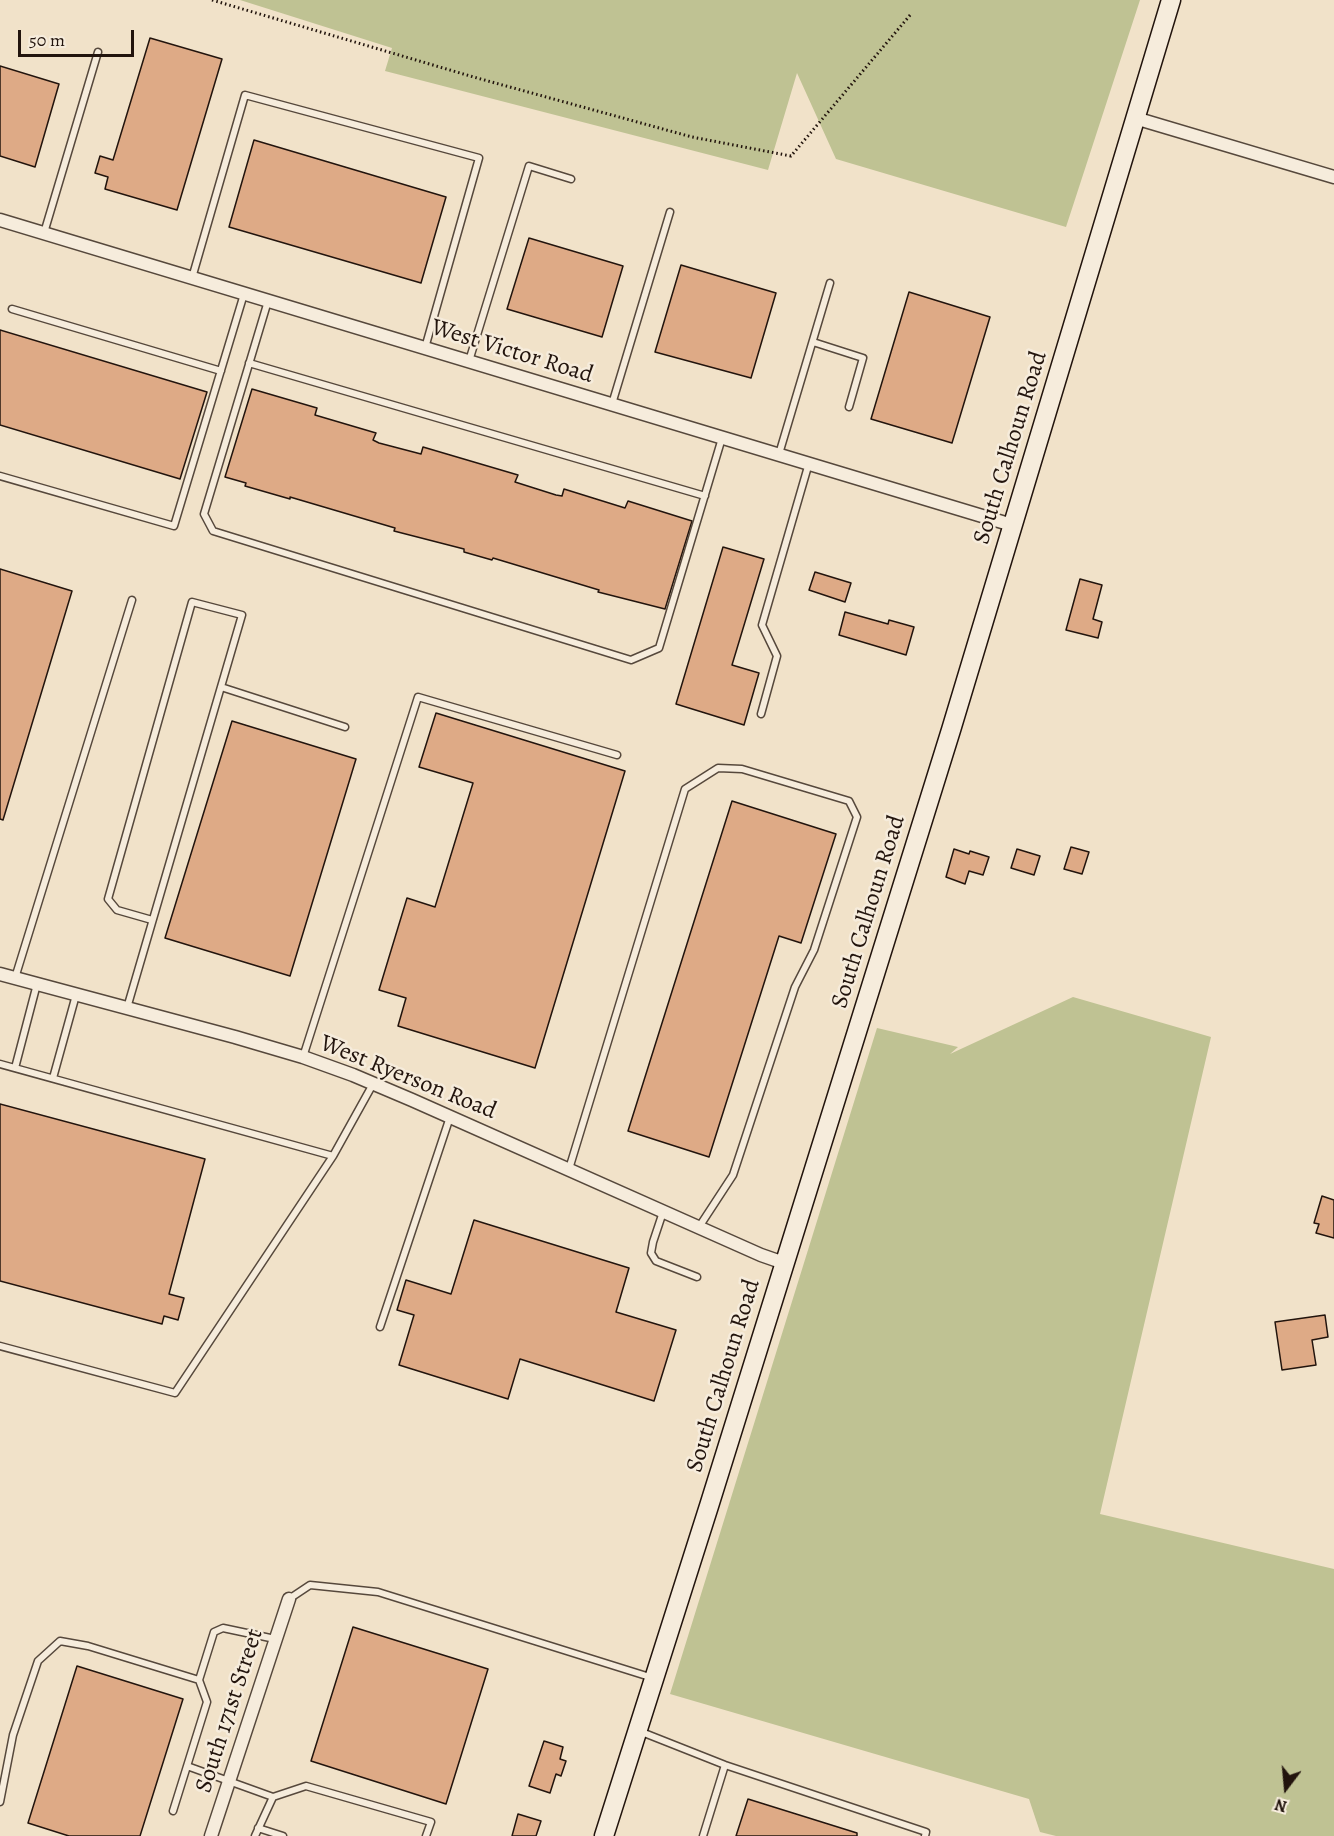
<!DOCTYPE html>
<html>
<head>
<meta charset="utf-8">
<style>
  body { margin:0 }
  #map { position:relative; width:1334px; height:1836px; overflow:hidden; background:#f1e2c9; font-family:Alegreya,serif }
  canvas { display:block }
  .north { position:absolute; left:1256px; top:1758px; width:60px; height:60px; -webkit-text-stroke:4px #f6ecdc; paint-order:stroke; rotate:196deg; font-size:16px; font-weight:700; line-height:24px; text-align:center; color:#22140d }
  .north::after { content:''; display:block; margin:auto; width:21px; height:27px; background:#22140d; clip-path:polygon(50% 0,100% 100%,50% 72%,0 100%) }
  .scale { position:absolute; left:18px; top:30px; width:116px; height:27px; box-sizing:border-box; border:3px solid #22140d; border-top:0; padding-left:8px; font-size:18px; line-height:21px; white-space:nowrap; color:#22140d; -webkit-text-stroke:4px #f6ecdc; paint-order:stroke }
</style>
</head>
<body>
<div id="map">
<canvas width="1334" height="1836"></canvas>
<div class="north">N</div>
<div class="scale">50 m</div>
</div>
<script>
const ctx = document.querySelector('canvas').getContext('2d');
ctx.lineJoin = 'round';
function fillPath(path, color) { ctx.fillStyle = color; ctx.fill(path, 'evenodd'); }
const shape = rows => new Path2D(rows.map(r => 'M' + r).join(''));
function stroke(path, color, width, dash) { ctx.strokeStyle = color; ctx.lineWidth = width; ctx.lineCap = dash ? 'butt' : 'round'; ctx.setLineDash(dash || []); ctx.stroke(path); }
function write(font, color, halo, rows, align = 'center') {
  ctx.font = font + ' Alegreya,serif'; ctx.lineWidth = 5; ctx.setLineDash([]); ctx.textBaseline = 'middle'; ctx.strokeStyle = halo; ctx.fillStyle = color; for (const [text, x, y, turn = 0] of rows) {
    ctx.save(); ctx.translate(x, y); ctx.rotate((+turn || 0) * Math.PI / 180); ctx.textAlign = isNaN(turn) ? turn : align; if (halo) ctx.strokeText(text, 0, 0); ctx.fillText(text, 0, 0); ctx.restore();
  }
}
fillPath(shape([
  [240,0,1140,0,1066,227,836,159,797,73,768,170,385,71,392,48],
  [1073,997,1211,1037,1100,1514,1334,1569,1334,1836,1056,1836,1040,1832,1029,1799,670,1694,877,1028,958,1047,950,1054]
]), '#bfc293');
const building = shape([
  [150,38,222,59,177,210,105,189,108,177,95,173,100,156,113,160,150,38],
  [0,66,59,84,35,167,0,156,0,66],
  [254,140,446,197,421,283,229,227,254,140],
  [529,238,623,266,602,337,507,309,529,238],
  [681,265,776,293,751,378,655,352,681,265],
  [909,292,990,317,952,443,871,419,909,292],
  [0,330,207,392,180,479,0,425,0,330],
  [252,389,317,408,315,415,376,433,373,440,379,443,421,454,423,447,518,475,515,482,556,495,562,496,564,489,625,508,628,501,692,521,665,609,598,592,599,590,493,558,492,560,464,552,464,549,394,531,395,528,290,497,290,499,245,486,246,483,225,477,252,389],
  [723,547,764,559,732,665,759,673,744,725,676,704,723,547],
  [0,569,72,591,3,820,0,819,0,569],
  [815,572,851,583,845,602,809,590,815,572],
  [1080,579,1102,585,1093,619,1102,622,1098,638,1066,630,1080,579],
  [845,612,888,624,889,620,914,627,906,655,839,635,845,612],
  [436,713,625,771,535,1068,398,1026,406,998,379,990,407,898,435,907,473,783,419,767,436,713],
  [232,721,356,759,290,976,165,938,232,721],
  [732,801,836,834,801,943,779,936,709,1157,628,1131,732,801],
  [1071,847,1089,852,1082,874,1064,869,1071,847],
  [954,849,969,854,970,851,989,857,983,875,969,871,965,884,946,877,954,849],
  [1017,849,1040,856,1034,875,1011,868,1017,849],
  [0,1104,205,1159,169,1294,184,1298,178,1320,164,1316,162,1324,0,1281,0,1104],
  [1322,1196,1334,1200,1334,1238,1316,1233,1319,1224,1314,1223,1322,1196],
  [474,1220,629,1268,616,1312,676,1330,654,1401,520,1359,508,1399,399,1365,414,1315,397,1310,406,1280,451,1294,474,1220],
  [1325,1315,1328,1337,1312,1340,1316,1365,1282,1370,1275,1322,1325,1315],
  [353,1627,488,1669,446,1804,311,1761,353,1627],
  [77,1666,183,1699,140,1836,69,1836,28,1823,77,1666],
  [544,1741,563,1747,560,1759,566,1761,561,1776,556,1774,550,1793,529,1786,544,1741],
  [748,1799,857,1833,857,1836,736,1836,748,1799],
  [518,1814,541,1821,536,1836,512,1836,518,1814]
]);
fillPath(building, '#deaa86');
stroke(building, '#22140d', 1.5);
const lane = shape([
  [44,233,98,52],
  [192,278,245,95,479,158,425,348],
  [268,301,204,514,213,531,631,660,659,648,722,438],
  [12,309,221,371],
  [813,342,863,358,849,407],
  [469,361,529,166,571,179],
  [249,363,705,496],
  [612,404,670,212],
  [779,454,830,283],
  [0,476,174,526,244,294],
  [221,687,345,727],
  [761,714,777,656,762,625,809,463],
  [15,978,132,600],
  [127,1008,242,615,192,602,108,899,117,910,152,920],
  [303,1057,418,697,617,755],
  [0,1064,333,1156,373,1084],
  [15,1068,37,984],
  [53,1078,76,995],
  [569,1169,685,789,718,768,742,769,849,801,857,817,814,950,795,987,733,1175,699,1227],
  [663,1212,653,1242,651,1253,656,1261,697,1277],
  [380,1327,450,1117],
  [0,1346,175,1393,333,1156],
  [289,1599,310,1585,378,1592,653,1678],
  [639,1731,725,1765,926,1832,925,1836],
  [187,1766,273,1797,306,1786,431,1822,426,1836],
  [0,1802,13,1735,38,1661,60,1641,88,1646,199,1680,214,1632,223,1628,275,1639],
  [173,1811,207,1702,199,1680],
  [258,1828,283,1836],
  [255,1836,273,1797],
  [703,1836,725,1765]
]);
const street = shape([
  [1135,118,1334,177],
  [0,220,1012,525],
  [0,974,235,1037,303,1057,353,1075,412,1100,761,1255,784,1263],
  [211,1836,289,1599]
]);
const secondary = shape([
  [604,1836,709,1506,951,730,1171,0]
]);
stroke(lane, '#56483c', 9);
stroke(street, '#56483c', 15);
stroke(secondary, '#22140d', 21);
stroke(shape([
  [212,0,477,78,692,137,791,156,911,14]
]), '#22140d', 3, [1.5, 3]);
stroke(lane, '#f6ecdc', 6);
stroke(street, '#f6ecdc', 12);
stroke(secondary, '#f6ecdc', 18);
write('24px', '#22140d', '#f6ecdc', [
  ["West Victor Road",512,352,17],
  ["South Calhoun Road",1011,448,-73],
  ["South Calhoun Road",869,912,-73],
  ["West Ryerson Road",408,1078,22],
  ["South Calhoun Road",724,1376,-73],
  ["South 171st Street",230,1711,-72]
]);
</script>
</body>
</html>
